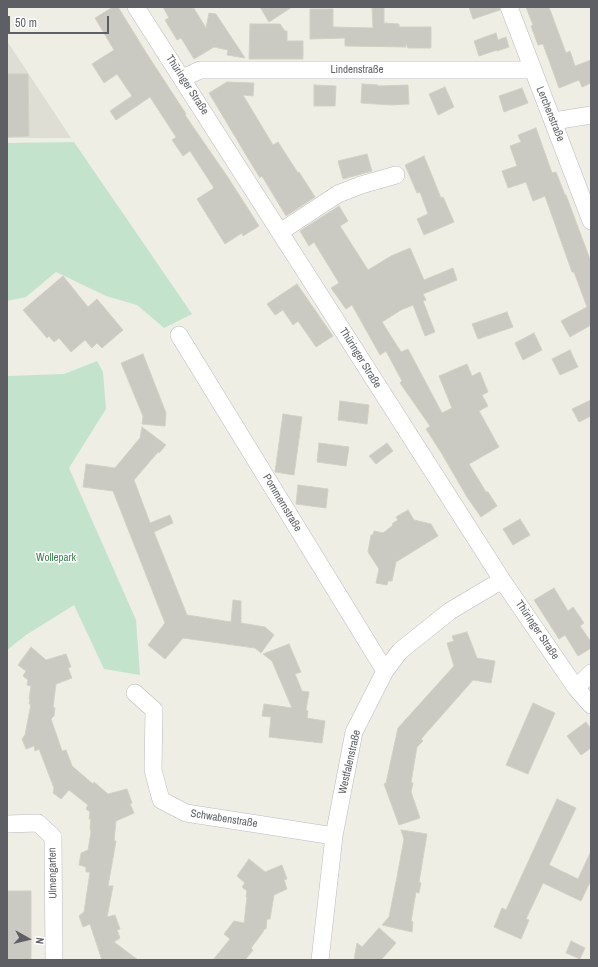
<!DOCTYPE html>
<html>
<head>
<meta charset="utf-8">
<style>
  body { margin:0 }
  #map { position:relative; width:598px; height:967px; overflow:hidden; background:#eeeee5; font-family:"Archivo Narrow",sans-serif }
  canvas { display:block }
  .frame { position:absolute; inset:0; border:8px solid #5d5f64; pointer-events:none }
  .north { position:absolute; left:8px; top:919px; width:40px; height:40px; -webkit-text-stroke:3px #fff; paint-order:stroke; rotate:98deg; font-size:11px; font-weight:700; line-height:16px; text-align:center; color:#5d5f64 }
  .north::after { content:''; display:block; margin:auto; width:14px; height:18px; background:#5d5f64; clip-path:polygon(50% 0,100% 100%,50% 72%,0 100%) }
  .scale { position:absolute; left:8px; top:16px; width:101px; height:18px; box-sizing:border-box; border:2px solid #5d5f64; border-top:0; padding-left:5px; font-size:12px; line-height:14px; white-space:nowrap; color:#5d5f64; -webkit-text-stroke:3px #fff; paint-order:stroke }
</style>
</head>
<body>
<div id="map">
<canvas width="598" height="967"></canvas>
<div class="frame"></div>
<div class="north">N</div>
<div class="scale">50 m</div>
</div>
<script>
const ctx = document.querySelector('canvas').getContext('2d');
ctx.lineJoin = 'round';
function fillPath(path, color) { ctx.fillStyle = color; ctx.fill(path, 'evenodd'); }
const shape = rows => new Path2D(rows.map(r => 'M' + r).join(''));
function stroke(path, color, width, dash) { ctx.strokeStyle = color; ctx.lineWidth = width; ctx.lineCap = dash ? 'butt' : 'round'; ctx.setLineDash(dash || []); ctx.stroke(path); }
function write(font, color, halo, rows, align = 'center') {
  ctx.font = font + ' "Archivo Narrow",sans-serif'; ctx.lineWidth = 3; ctx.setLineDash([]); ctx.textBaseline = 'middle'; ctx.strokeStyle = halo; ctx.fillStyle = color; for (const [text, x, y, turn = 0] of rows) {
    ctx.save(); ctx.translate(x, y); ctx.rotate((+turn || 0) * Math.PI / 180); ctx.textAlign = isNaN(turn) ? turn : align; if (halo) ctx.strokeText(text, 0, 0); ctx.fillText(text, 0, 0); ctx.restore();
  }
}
fillPath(shape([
  [7,41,71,138,7,138]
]), '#deded4');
fillPath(shape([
  [74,142,192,314,164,328,137,305,106,296,56,272,26,297,7,301,7,143],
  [97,361,103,372,106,409,69,468,136,620,140,675,104,669,74,605,26,635,7,650,7,376,64,374]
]), '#c4e3cc');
const building = shape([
  [113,7,118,7,147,54,186,114,185,115,229,179,259,226,243,236,242,233,225,244,197,199,214,188,190,151,183,156,172,140,176,137,150,97,116,120,110,111,132,96,117,74,104,83,92,64,114,50,95,18,113,7],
  [163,7,193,7,206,28,209,13,216,14,245,58,227,55,228,50,214,47,194,59,181,38,177,40,165,20,169,18,163,7],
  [260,7,292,7,269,22,260,7],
  [384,7,384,23,399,24,399,27,431,27,431,48,408,48,406,44,406,47,345,46,345,38,310,39,310,9,333,9,333,27,373,28,372,8,384,7],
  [469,7,499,7,500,10,473,19,469,7],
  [526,7,549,7,566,53,570,51,575,66,591,60,591,83,582,87,579,80,559,88,543,44,538,45,531,26,533,25,526,7],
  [250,24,280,24,285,31,287,31,287,41,303,41,303,59,249,59,250,24],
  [496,33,498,40,506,37,509,47,497,51,497,50,479,56,474,41,496,33],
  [7,74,28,74,29,136,7,137,7,74],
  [227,82,254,83,253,96,243,95,273,145,278,142,298,173,299,172,315,197,286,216,262,176,260,178,249,160,209,93,227,82],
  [362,84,378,85,378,86,408,85,409,104,391,105,361,103,362,84],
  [314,85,336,86,335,106,314,106,314,85],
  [445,87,454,107,438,115,429,94,445,87],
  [522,88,528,103,504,112,499,96,522,88],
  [536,128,552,173,556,172,565,195,566,195,591,262,591,325,570,337,561,321,587,307,574,272,572,272,545,196,533,201,526,182,508,188,502,171,517,166,510,146,521,142,518,135,536,128],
  [367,154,372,171,343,179,338,161,367,154],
  [424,156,441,198,443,197,454,222,424,235,417,219,428,214,420,192,417,193,405,165,424,156],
  [339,206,348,221,340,226,368,270,391,256,410,248,424,280,453,268,457,280,423,294,426,300,423,301,435,332,425,336,413,305,401,310,382,322,401,352,408,349,442,413,452,408,439,376,467,364,472,376,480,372,488,392,482,395,488,406,479,411,499,447,469,464,486,492,488,492,497,506,481,517,467,497,442,454,426,429,430,426,400,383,402,381,386,351,380,355,352,305,346,309,331,288,339,283,314,242,309,246,300,231,339,206],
  [63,276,88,307,97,299,123,330,102,348,97,343,92,348,85,340,71,352,59,338,54,342,49,336,47,338,23,310,63,276],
  [297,284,333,336,316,347,298,321,293,325,283,310,275,315,267,304,297,284],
  [507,312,513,327,478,339,472,324,507,312],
  [534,333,542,350,523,360,515,343,534,333],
  [570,350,578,367,560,375,552,359,570,350],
  [143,354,166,413,165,426,142,424,143,416,121,363,143,354],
  [591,400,591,416,579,422,572,409,591,400],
  [340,401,369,405,367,424,338,420,340,401],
  [283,414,302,417,294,475,275,472,283,414],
  [142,427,166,445,159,453,158,452,134,480,150,523,170,515,173,523,154,532,187,615,231,622,233,600,241,601,241,623,265,627,274,635,261,653,255,648,183,638,165,659,148,645,165,623,113,491,83,487,86,464,115,468,140,438,142,427],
  [319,443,349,447,346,466,317,462,319,443],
  [387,443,393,451,376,464,369,456,387,443],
  [298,485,328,489,326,508,296,504,298,485],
  [408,510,414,520,431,524,438,536,396,562,392,581,388,581,387,585,376,583,379,569,368,552,371,535,373,535,374,531,383,533,392,526,393,523,398,520,396,517,408,510],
  [520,519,530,535,513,545,503,529,520,519],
  [554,588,568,611,573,607,584,623,580,626,591,642,591,648,578,656,565,635,559,639,534,600,554,588],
  [467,632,477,658,495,661,491,683,473,680,421,739,423,741,417,747,411,782,413,783,411,792,420,818,399,825,384,784,386,783,398,728,454,666,447,643,454,641,452,636,467,632],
  [289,644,301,672,295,674,302,691,309,692,306,710,308,711,307,718,325,721,322,743,269,737,271,717,262,716,264,704,292,708,272,661,263,654,289,644],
  [31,647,46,660,66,654,71,667,68,668,72,678,56,684,53,707,55,708,54,716,51,719,62,751,66,750,72,766,93,784,94,782,108,794,127,789,132,803,130,804,134,813,116,821,114,841,116,841,108,886,113,886,107,917,115,915,120,929,117,930,120,938,114,942,138,960,102,960,90,924,83,927,79,916,84,912,90,872,86,872,86,867,79,865,81,853,88,850,91,832,90,828,91,819,89,819,90,812,86,809,88,805,69,790,61,799,53,793,54,788,39,749,35,751,34,746,26,749,22,739,25,735,31,704,29,704,30,699,29,699,31,686,27,685,28,680,23,676,26,671,18,665,31,647],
  [533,703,555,713,528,774,506,765,533,703],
  [586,722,591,729,591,748,581,755,567,736,586,722],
  [557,799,576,808,549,865,578,879,591,851,591,880,581,901,543,883,526,919,529,920,521,939,494,927,502,908,506,910,557,799],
  [401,830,427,834,419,882,421,883,419,893,416,892,411,921,413,922,412,932,382,925,389,917,397,877,404,839,401,830],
  [249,859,265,872,282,865,287,879,284,880,287,889,274,895,270,919,267,919,266,929,264,929,263,932,251,948,253,950,245,960,213,960,230,939,224,934,234,921,244,923,247,897,246,897,247,891,242,887,245,883,237,876,249,859],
  [7,891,31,891,31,960,7,960,7,891],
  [379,928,396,943,381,960,354,960,357,943,362,947,379,928],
  [571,941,585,948,580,959,566,953,571,941]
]);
fillPath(building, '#cac9c2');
stroke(building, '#d2d1c4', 1);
const minor = shape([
  [136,7,502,580,576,688,591,705],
  [509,7,591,221],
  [183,78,200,70,533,70],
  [554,121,591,115],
  [280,232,338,194,361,185,396,175],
  [179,335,385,671],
  [576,688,591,673],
  [135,693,154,710,153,770,161,800,186,813,334,836],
  [7,824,38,823,53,837,54,960],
  [320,960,334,836,354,732,385,671,400,651,450,611,502,580]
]);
stroke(minor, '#babbc0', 18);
stroke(minor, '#fff', 17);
write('11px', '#5d5f64', '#fff', [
  ["Lindenstraße",357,70],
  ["Thüringer Straße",187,85,57],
  ["Lerchenstraße",550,114,68],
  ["Thüringer Straße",360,358,58],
  ["Pommernstraße",282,503,59],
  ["Thüringer Straße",537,630,56],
  ["Westfalenstraße",350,762,-77],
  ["Schwabenstraße",224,819,9],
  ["Ulmengarten",53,873,-91]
]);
write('11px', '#3e8352', '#fff', [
  ["Wollepark",56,558]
]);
</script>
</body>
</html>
